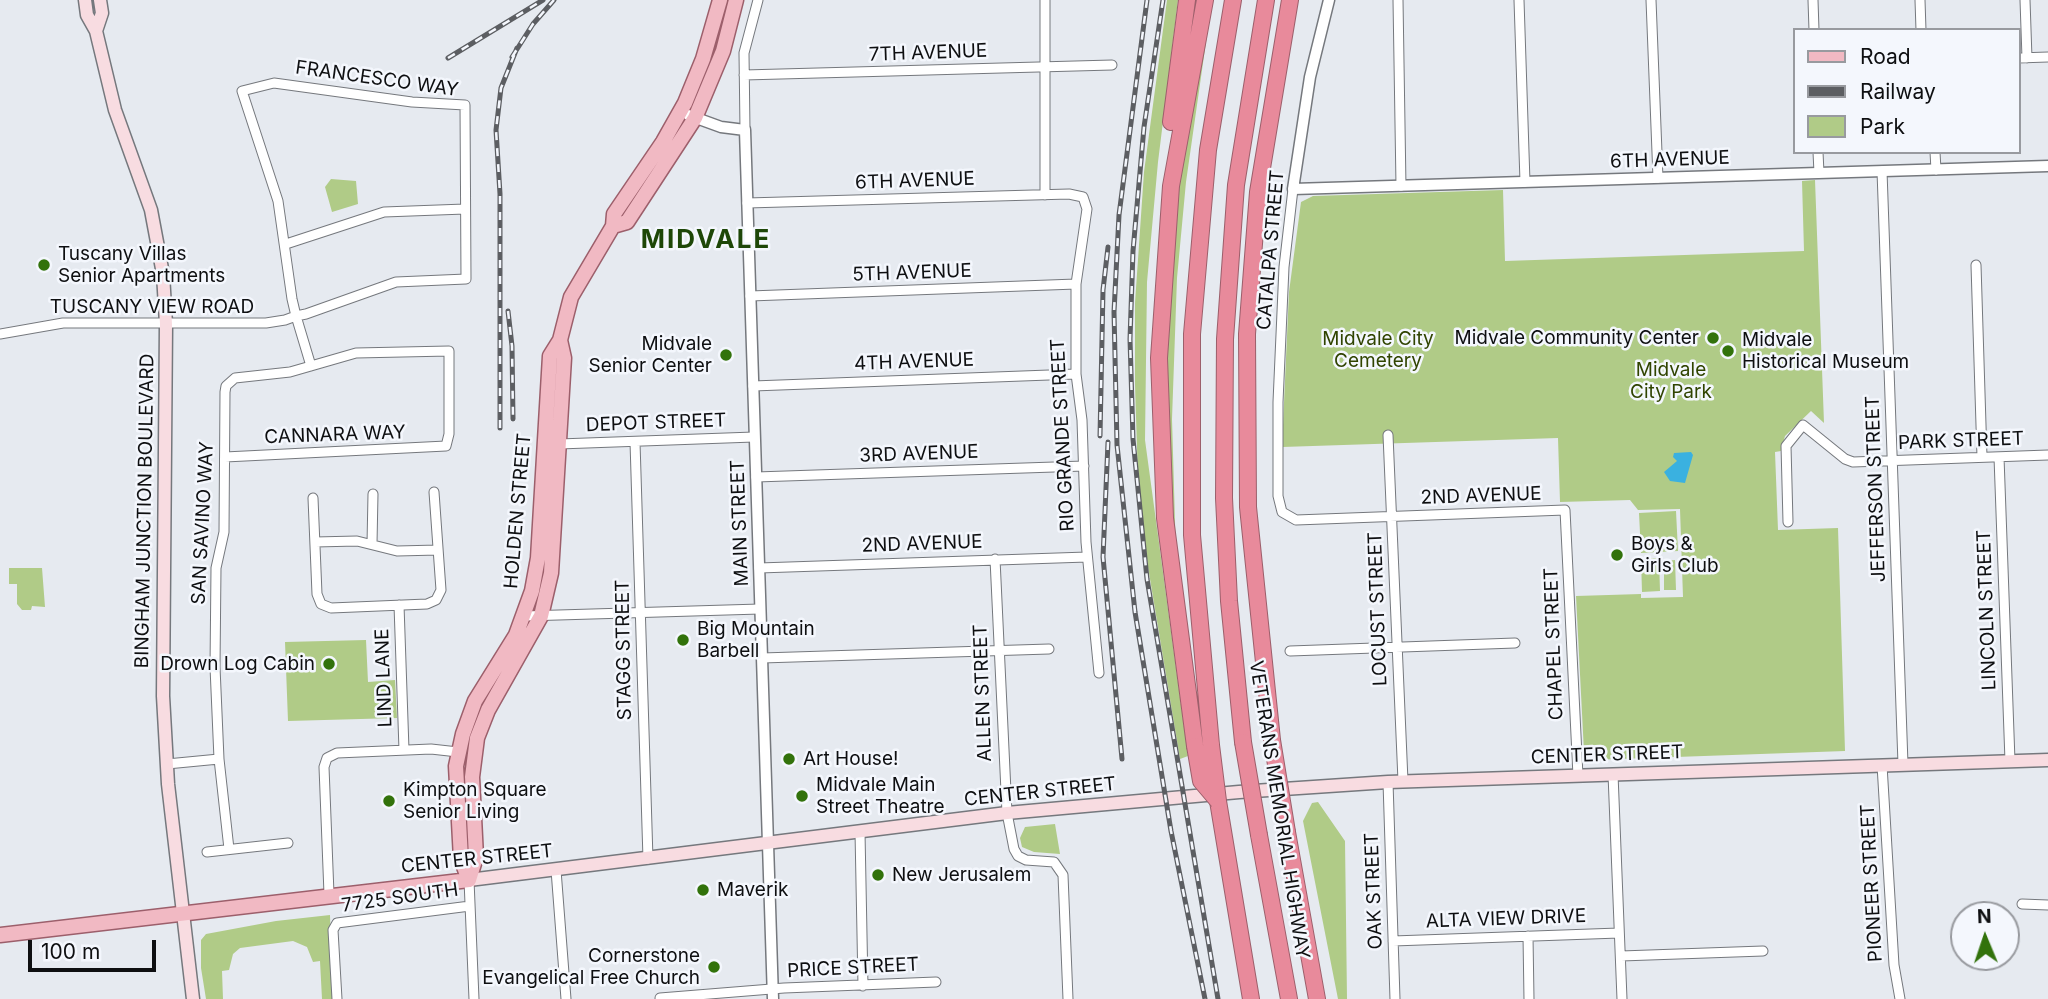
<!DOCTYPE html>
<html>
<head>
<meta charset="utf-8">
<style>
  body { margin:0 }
  #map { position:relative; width:2048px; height:999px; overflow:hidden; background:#e6eaf0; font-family:Inter,sans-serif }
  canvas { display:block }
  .legend { position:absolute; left:1793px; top:28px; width:228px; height:126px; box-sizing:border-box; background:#f4f7fd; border:2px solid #989a9f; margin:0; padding:9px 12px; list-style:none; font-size:21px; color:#0e0f11 }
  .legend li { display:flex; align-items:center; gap:14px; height:35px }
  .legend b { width:35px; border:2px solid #989a9f }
  .north { position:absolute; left:1950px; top:901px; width:70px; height:70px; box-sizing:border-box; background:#f4f7fd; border:2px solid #989a9f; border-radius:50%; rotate:358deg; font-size:19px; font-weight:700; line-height:28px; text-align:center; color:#0e0f11 }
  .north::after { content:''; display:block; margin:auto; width:24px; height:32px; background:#32720b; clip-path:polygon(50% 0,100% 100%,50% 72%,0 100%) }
  .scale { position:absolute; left:28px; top:940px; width:128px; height:32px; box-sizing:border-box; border:4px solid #0e0f11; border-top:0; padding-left:9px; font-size:21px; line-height:24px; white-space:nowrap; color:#0e0f11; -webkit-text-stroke:5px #f4f7fd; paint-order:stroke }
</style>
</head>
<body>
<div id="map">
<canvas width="2048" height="999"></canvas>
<ul class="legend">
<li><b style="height:9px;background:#f1b9c3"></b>Road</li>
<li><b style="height:9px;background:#5c5e62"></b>Railway</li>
<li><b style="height:19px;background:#b0cb87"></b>Park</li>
</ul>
<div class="north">N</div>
<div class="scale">100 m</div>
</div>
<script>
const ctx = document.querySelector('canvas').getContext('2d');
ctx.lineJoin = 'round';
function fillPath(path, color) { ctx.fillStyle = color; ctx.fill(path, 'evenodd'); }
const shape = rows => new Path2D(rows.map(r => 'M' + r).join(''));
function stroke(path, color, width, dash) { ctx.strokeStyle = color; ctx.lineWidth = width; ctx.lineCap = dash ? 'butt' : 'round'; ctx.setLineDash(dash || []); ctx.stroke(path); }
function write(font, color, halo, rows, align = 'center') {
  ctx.font = font + ' Inter,sans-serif'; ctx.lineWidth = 5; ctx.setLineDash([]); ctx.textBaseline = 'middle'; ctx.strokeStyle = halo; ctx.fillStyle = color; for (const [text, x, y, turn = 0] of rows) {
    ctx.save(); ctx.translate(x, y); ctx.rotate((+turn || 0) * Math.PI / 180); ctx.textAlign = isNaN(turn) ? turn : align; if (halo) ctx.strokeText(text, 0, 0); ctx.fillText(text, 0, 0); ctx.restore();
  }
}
fillPath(shape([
  [1167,0,1178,0,1158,162,1147,282,1145,440,1188,756,1180,759,1148,567,1138,480,1135,385,1135,303,1144,172],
  [1212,0,1186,182,1177,278,1172,419,1176,556,1168,488,1164,390,1172,222],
  [331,179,356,181,358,204,332,212,325,187],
  [1815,180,1824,423,1811,411,1785,436,1781,451,1775,452,1778,530,1838,528,1845,751,1591,760,1584,752,1576,596,1641,594,1641,598,1683,597,1680,509,1638,510,1630,500,1560,502,1558,438,1282,447,1289,292,1301,202,1313,196,1503,190,1505,261,1804,251,1802,181],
  [1676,511,1678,551,1641,553,1639,513],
  [1659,558,1660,591,1642,592,1641,559],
  [1675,560,1676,590,1664,590,1664,561],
  [9,568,42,568,45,607,32,606,31,610,22,610,17,604,17,584,9,584],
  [366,640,368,682,395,680,397,718,288,721,285,642],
  [1318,802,1345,841,1347,999,1338,999,1303,821,1312,803],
  [1055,824,1060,854,1034,852,1022,847,1020,838,1025,827],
  [330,915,333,999,322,999,320,961,313,962,307,947,293,941,240,948,233,954,229,970,222,971,223,999,206,999,201,968,201,940,206,934,276,921]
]), '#b0cb87');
fillPath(shape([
  [1691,452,1693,455,1685,483,1670,481,1664,472,1677,461,1673,457,1674,453]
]), '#3ab1e0');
const minor = shape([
  [1398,0,1401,186],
  [1519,0,1525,182],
  [1651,0,1658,178],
  [1813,0,1814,30],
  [1920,0,1921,30],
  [2025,0,2027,58],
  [2018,58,2048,57],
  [744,75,1112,65],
  [745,130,744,53,758,0],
  [1818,152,1819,173],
  [1935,152,1936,170],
  [1882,171,1903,764],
  [1293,189,1284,267,1278,402,1278,496,1282,512,1296,520,1565,510,1578,776],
  [1045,195,1045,0],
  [747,203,1069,194,1083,197,1087,209,1076,284,1076,374,1082,420,1086,542,1099,673],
  [286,244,384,212,465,209],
  [1976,265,1982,457],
  [750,296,1076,284],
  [0,334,63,323,266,323,285,320,296,316,306,314,396,282,466,279,465,105,412,102,274,83,242,91,278,201,292,299,296,316,311,366],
  [753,386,1076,374],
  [1388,435,1403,781],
  [635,442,648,859],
  [559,444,754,437],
  [225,457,446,446,449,434,449,351,356,353,290,372,235,378,226,386,225,392,224,532,216,568,215,667,219,759,229,849],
  [1999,457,2010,761],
  [756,477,1084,466],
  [313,498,317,594,321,604,331,608,427,604,436,600,441,590,434,492],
  [1788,522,1786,446,1803,425,1845,459,1853,462,2048,455],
  [315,542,357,541,397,551,438,550],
  [372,544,373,494],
  [995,559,1007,813,1014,849,1018,856,1026,860,1054,862,1063,875,1068,999],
  [759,568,1087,557],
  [399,605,404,750],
  [525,616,760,609],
  [1290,651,1515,643],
  [762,658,1049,649],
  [167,764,219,759],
  [1882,765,1894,965,1900,999],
  [1613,774,1622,999],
  [1388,782,1395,999],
  [860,832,863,986],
  [207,852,288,843],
  [556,870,566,999],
  [469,880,474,999],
  [329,894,324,767,327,758,337,753,431,749,458,752],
  [2022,904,2048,905],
  [1528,936,1529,999],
  [1393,941,1619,933],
  [1621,956,1763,951],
  [660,998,784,988,936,982],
  [337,999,333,930,337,923,470,906]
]);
const tertiary = shape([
  [1329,0,1310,77,1293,189,2048,166],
  [688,115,721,127,745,130,773,999]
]);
const secondary = shape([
  [85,0,87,15,96,31,115,110,151,210,163,274,166,324,163,696,168,784,193,999],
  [96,31,102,13,100,0],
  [469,880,1007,813,1239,792,1388,782,2048,760]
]);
const primary = shape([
  [613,226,627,222,695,118,723,51,736,0],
  [469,880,461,859,456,766,463,734,475,701,516,635,532,591,538,558,550,356,560,340,571,297,613,226,614,214,663,142,685,103,703,59,720,0],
  [469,880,476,857,472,777,477,738,488,710,541,616,551,573,564,358,560,340],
  [0,935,469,880]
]);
const motorway = shape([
  [1171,122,1187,0],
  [1272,740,1248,507,1247,334,1258,192,1290,0],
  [1243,742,1229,601,1224,498,1225,339,1236,185,1266,0],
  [1211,745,1192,535,1192,334,1208,150,1233,0],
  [1195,746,1165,518,1159,358,1171,186,1205,0],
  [1218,801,1251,999],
  [1287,832,1317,999],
  [1259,835,1289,999]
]);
stroke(minor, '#75787d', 11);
stroke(tertiary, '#75787d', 13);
stroke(secondary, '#75787d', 15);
stroke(primary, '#9c5f6b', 17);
stroke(motorway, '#9c5f6b', 18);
stroke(minor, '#fff', 9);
stroke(tertiary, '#fff', 10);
stroke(secondary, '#f8dce1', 12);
stroke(primary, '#f1b9c3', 14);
stroke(motorway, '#e88a9b', 16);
const rail = shape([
  [1147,0,1119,215,1114,312,1117,445,1135,612,1171,831,1205,999],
  [1163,0,1144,127,1133,251,1130,339,1133,439,1147,579,1218,999],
  [512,57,533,24,554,0],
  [448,58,543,0],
  [508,311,512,346,513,419],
  [500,428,500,194,496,130,501,88,517,48],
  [1100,436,1103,290,1108,247],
  [1108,442,1103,557,1122,759]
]);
stroke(rail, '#5c5e62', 5);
stroke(rail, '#f4f7fd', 2.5, [8]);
const motorwayBridge = shape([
  [1272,740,1287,832],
  [1243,742,1259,835],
  [1211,745,1218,801],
  [1195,746,1201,781,1218,801]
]);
stroke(motorwayBridge, '#9c5f6b', 18, []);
stroke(motorwayBridge, '#e88a9b', 16);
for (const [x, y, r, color] of [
  [44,265,7,"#32720b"],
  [1713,338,7,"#32720b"],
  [1728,351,7,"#32720b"],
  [726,355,7,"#32720b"],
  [1617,555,7,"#32720b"],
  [683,640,7,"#32720b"],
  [329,664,7,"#32720b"],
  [789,759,7,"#32720b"],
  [802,796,7,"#32720b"],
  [389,801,7,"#32720b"],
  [878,875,7,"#32720b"],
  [703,890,7,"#32720b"],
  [714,967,7,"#32720b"]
]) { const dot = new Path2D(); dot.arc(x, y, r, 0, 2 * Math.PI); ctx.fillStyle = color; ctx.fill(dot); stroke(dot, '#f4f7fd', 2.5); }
write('19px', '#0e0f11', '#f4f7fd', [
  ["7TH AVENUE",928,53,-2],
  ["FRANCESCO WAY",377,79,8],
  ["6TH AVENUE",1670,160,-2],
  ["6TH AVENUE",915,181,-2],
  ["CATALPA STREET",1271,250,-85],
  ["5TH AVENUE",912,273,-2],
  ["TUSCANY VIEW ROAD",152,307],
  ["4TH AVENUE",914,362,-2],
  ["DEPOT STREET",656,423,-2],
  ["CANNARA WAY",335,435,-2],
  ["RIO GRANDE STREET",1063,435,-93],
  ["PARK STREET",1961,441,-2],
  ["3RD AVENUE",919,454,-2],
  ["JEFFERSON STREET",1876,489,-92],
  ["2ND AVENUE",1481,496,-2],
  ["BINGHAM JUNCTION BOULEVARD",145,511,-89],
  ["HOLDEN STREET",518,511,-85],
  ["SAN SAVINO WAY",203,523,-87],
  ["MAIN STREET",740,523,-92],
  ["2ND AVENUE",922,544,-2],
  ["LOCUST STREET",1378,609,-92],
  ["LINCOLN STREET",1987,610,-92],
  ["CHAPEL STREET",1554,644,-92],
  ["STAGG STREET",624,650,-91],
  ["LIND LANE",384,678,-92],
  ["ALLEN STREET",983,693,-92],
  ["CENTER STREET",1607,755,-2],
  ["CENTER STREET",1040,792,-6],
  ["VETERANS MEMORIAL HIGHWAY",1279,810,81],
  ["CENTER STREET",477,859,-6],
  ["PIONEER STREET",1872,883,-93],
  ["OAK STREET",1374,891,-92],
  ["7725 SOUTH",400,898,-8],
  ["ALTA VIEW DRIVE",1506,919,-2],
  ["PRICE STREET",853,968,-3]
]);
write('19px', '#0e0f11', '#f4f7fd', [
  ["Tuscany Villas",58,254],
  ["Senior Apartments",58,276],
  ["Midvale Community Center",1699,338,"right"],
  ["Midvale",1742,340],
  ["Historical Museum",1742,362],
  ["Midvale",712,344,"right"],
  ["Senior Center",712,366,"right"],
  ["Boys &",1631,544],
  ["Girls Club",1631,566],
  ["Big Mountain",697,629],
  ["Barbell",697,651],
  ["Drown Log Cabin",315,664,"right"],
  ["Art House!",803,759],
  ["Midvale Main",816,785],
  ["Street Theatre",816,807],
  ["Kimpton Square",403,790],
  ["Senior Living",403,812],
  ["New Jerusalem",892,875],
  ["Maverik",717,890],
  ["Cornerstone",700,956,"right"],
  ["Evangelical Free Church",700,978,"right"]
], 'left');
write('19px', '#304400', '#f4f7fd', [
  ["Midvale City",1378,339],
  ["Cemetery",1378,361],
  ["Midvale",1671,370],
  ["City Park",1671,392]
]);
ctx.letterSpacing = '2px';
write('bold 26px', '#1e4708', '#f4f7fd', [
  ["MIDVALE",706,240]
]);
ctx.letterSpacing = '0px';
</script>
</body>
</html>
